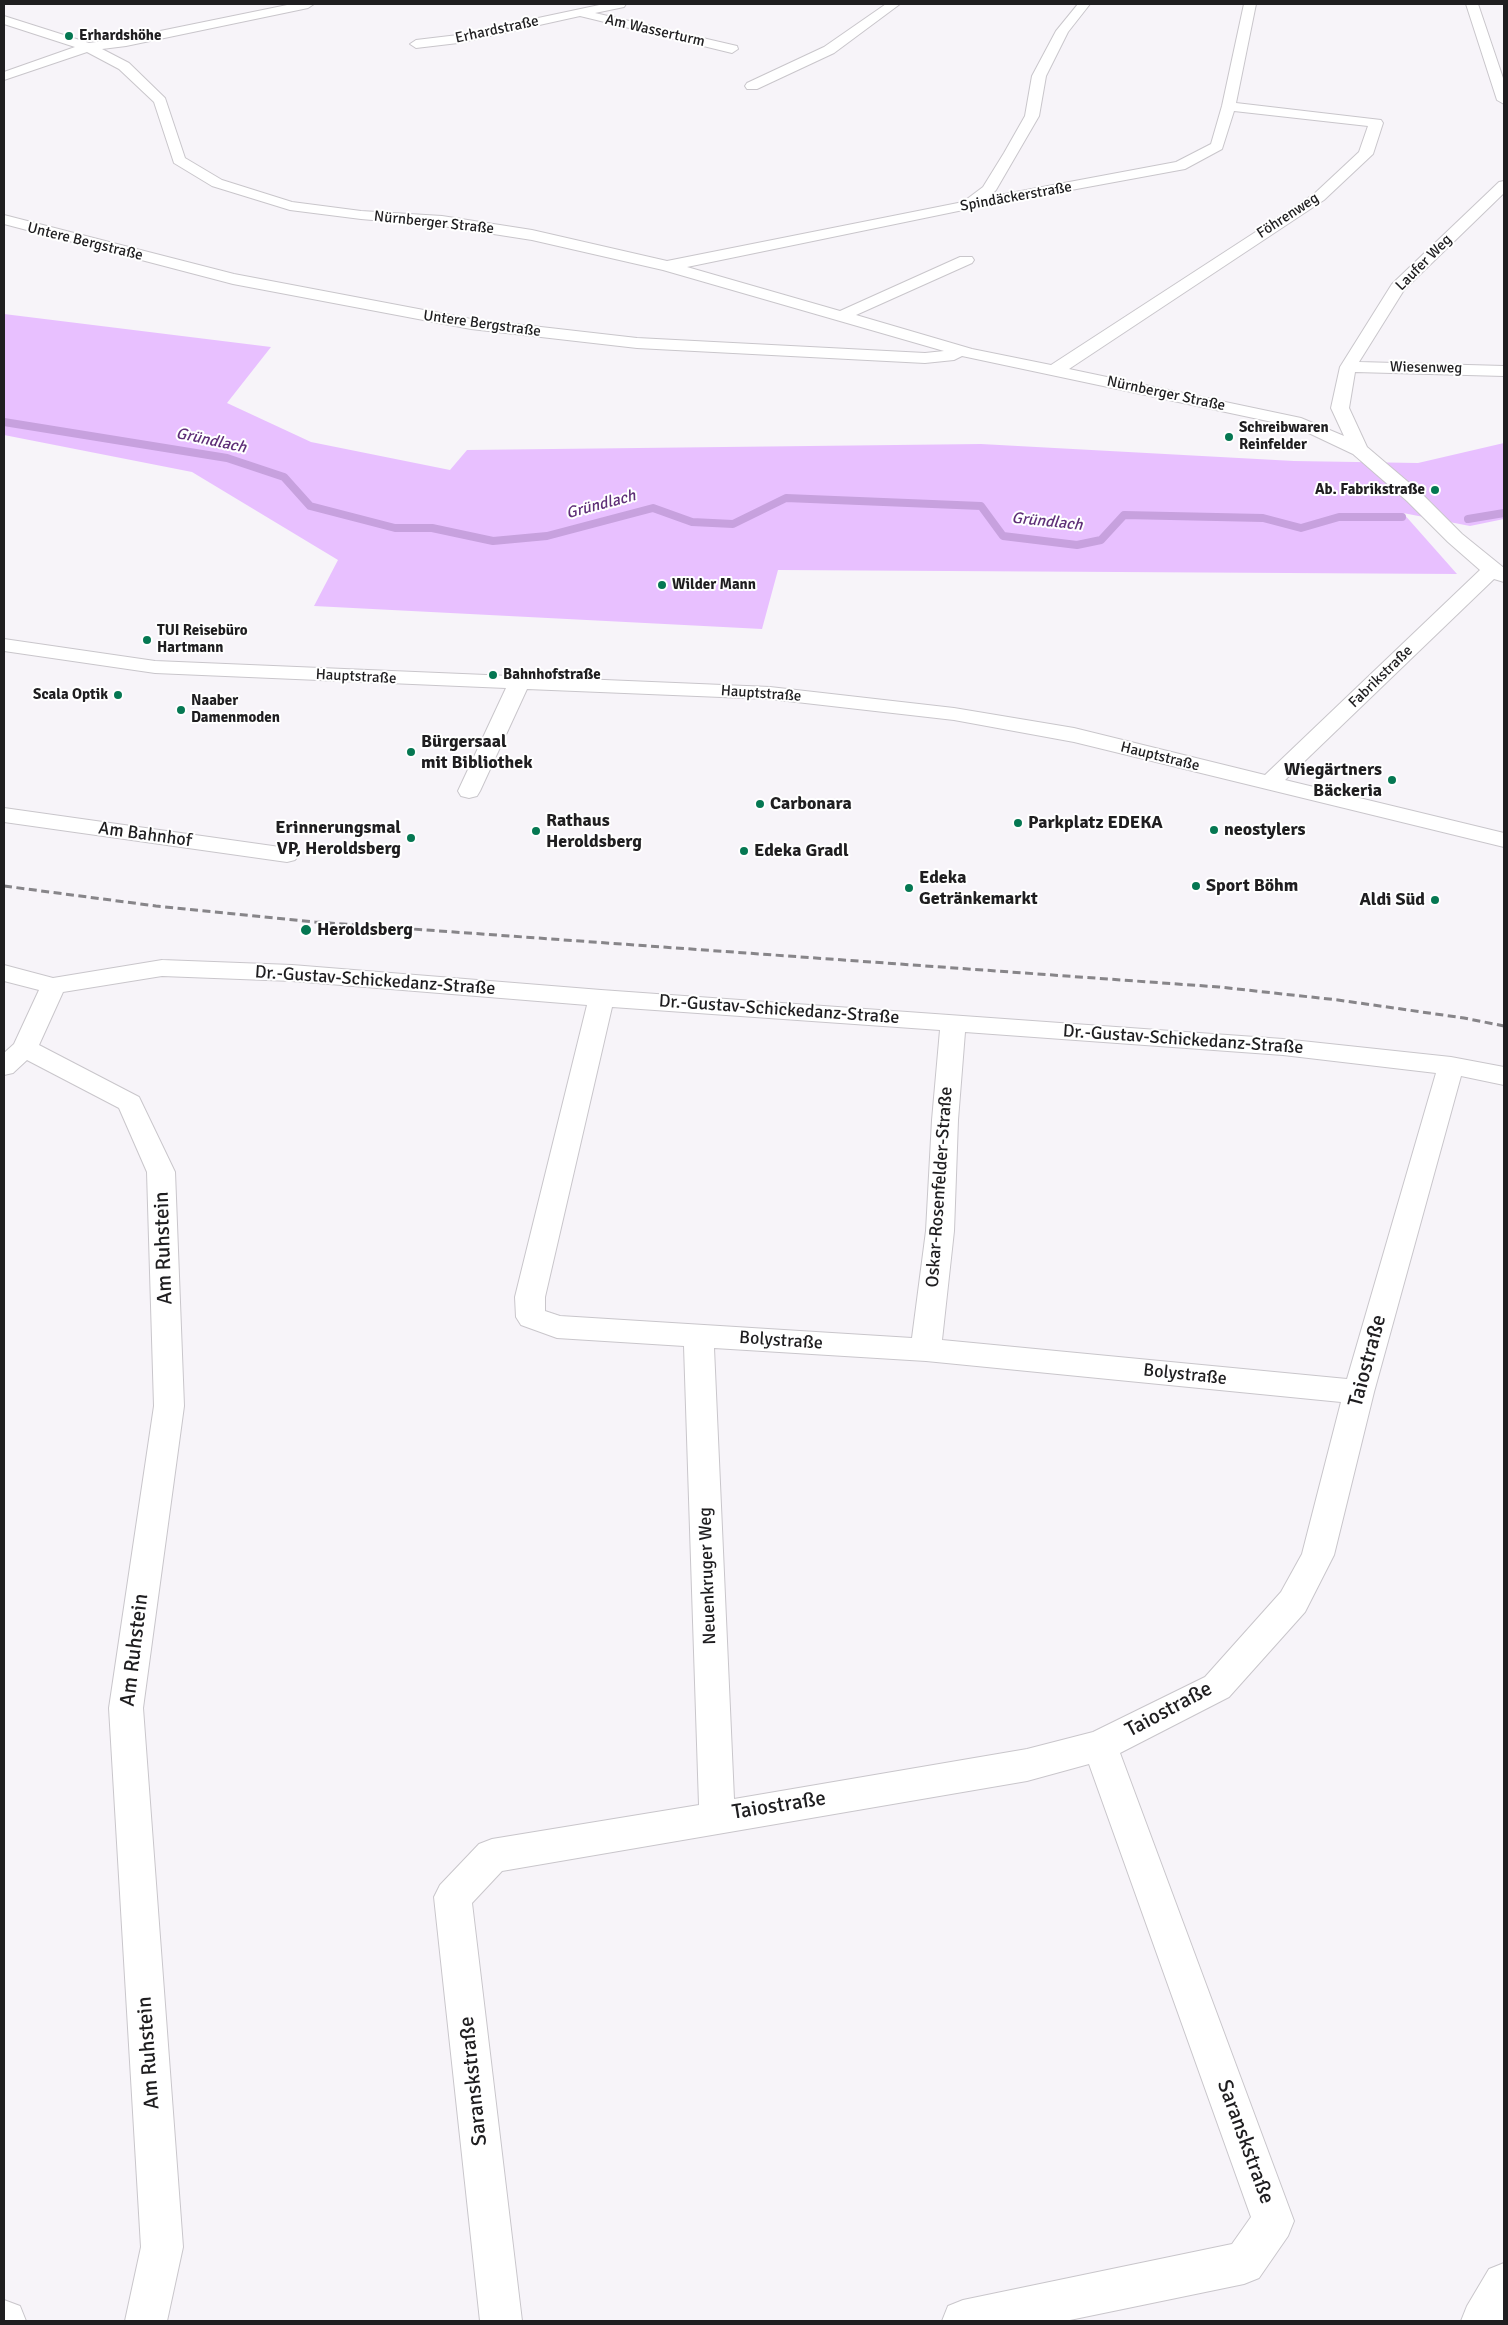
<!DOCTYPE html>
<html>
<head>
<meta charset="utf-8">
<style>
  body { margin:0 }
  #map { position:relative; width:1508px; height:2325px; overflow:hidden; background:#f7f4f9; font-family:Signika,sans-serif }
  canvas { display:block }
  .frame { position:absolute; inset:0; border:5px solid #1f1e20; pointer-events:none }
</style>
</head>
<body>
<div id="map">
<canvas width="1508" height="2325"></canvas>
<div class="frame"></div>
</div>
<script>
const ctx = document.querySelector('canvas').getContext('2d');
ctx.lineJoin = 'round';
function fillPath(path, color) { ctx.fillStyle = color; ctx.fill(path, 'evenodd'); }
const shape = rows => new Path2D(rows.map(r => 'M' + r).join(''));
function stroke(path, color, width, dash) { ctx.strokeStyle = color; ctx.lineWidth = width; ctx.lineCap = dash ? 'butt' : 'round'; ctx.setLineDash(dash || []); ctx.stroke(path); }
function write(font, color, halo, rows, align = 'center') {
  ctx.font = font + ' Signika,sans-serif'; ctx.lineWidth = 4; ctx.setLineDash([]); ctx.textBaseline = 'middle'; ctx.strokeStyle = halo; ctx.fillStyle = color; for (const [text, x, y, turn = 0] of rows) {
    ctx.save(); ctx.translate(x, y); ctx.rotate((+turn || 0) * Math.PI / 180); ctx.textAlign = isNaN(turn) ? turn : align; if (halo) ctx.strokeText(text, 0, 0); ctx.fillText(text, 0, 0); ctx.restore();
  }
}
fillPath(shape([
  [4,314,271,347,227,403,311,442,450,470,467,450,981,444,1294,461,1418,463,1504,443,1504,519,1470,526,1403,513,1457,574,778,570,762,629,314,606,338,560,192,472,4,435]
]), '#e8c0ff');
stroke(shape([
  [4,422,227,458,284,477,310,506,395,528,432,528,493,541,547,536,653,508,692,522,733,524,786,498,981,506,1003,536,1077,545,1101,540,1124,515,1263,518,1301,528,1339,517,1402,517],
  [1468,519,1504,513]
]), '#c7a1de', 8);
const minor = shape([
  [292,4,314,4,308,8,126,46,102,49,129,63,165,98,185,158,222,180,292,202,361,211,442,216,532,230,667,261,963,202,983,187,1004,153,1025,116,1032,76,1056,31,1078,4,1090,4,1068,32,1046,76,1039,116,996,190,989,197,1176,162,1211,144,1222,106,1244,4,1256,4,1236,103,1381,120,1383,123,1373,154,1324,200,1069,369,1301,418,1344,436,1331,408,1340,367,1392,284,1499,182,1504,181,1504,193,1404,290,1359,362,1504,366,1504,376,1355,372,1349,408,1367,447,1421,493,1462,534,1504,568,1504,582,1494,579,1285,780,1504,833,1504,847,1074,742,954,720,770,699,527,689,480,791,477,796,469,798,461,796,458,791,506,688,155,673,4,651,4,639,155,661,770,687,954,708,1074,728,1265,775,1480,570,1448,542,1407,501,1353,454,1296,427,962,356,954,360,925,363,637,348,471,329,233,284,4,224,4,215,234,274,471,319,637,338,925,353,944,351,663,270,532,240,442,226,361,219,290,210,212,186,174,163,154,102,119,69,87,52,4,80,4,72,75,47,4,24,4,16,89,43,126,38,292,4],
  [1234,111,1368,126,1359,152,1314,194,1051,365,972,349,856,315,972,263,974,260,972,257,960,257,840,311,687,267,968,209,1185,169,1222,149,1234,111],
  [604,4,626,4,624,7,595,13,737,46,738,49,732,53,580,16,458,43,416,48,410,44,416,40,458,35,604,4],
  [886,4,900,4,834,53,757,89,747,89,745,86,747,83,824,47,886,4],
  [1466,4,1478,4,1504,81,1504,104,1497,100,1466,4],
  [4,808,287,848,295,850,299,855,295,860,287,862,4,822,4,808],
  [162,960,292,965,601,990,1283,1039,1451,1057,1504,1067,1504,1085,1461,1076,1374,1392,1334,1555,1305,1612,1229,1697,1120,1753,1294,2221,1288,2236,1259,2278,1244,2284,1065,2321,942,2321,948,2306,963,2300,1232,2244,1251,2217,1089,1764,1027,1781,502,1871,472,1903,522,2321,480,2321,434,1897,440,1885,479,1844,492,1839,699,1805,684,1346,557,1338,521,1325,516,1317,515,1297,587,1005,292,981,162,976,63,992,39,1045,139,1097,175,1172,184,1406,143,1708,183,2247,167,2321,125,2321,141,2247,109,1708,154,1406,147,1172,119,1108,27,1060,13,1073,4,1075,4,1053,14,1044,39,990,4,981,4,965,53,978,162,960],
  [612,1007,940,1030,932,1120,926,1231,912,1338,560,1316,545,1311,545,1297,612,1007],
  [965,1032,1283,1055,1436,1073,1347,1379,942,1340,954,1231,958,1120,965,1032],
  [714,1348,926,1361,1341,1402,1302,1554,1281,1592,1205,1677,1093,1732,1027,1749,734,1799,714,1348],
  [1504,2263,1504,2321,1461,2321,1467,2306,1489,2269,1504,2263],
  [4,2300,20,2306,26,2321,4,2321,4,2300]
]);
stroke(minor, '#c9c6cb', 2);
fillPath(minor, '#fff');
stroke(shape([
  [4,886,156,906,315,922,1219,987,1338,1000,1464,1018,1504,1026]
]), '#878589', 3, [8, 4.5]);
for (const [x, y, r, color] of [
  [69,36,5,"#057752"],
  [1229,437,5,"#057752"],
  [1435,490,5,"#057752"],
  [662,585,5,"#057752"],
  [147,640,5,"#057752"],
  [493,675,5,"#057752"],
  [118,695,5,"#057752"],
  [181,710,5,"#057752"],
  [411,752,5,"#057752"],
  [1392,780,5,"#057752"],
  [760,804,5,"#057752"],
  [1018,823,5,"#057752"],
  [1214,830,5,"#057752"],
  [536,831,5,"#057752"],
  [411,838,5,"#057752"],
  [744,851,5,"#057752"],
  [1196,886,5,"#057752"],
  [909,888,5,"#057752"],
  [1435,900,5,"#057752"],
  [306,930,6,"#057752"]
]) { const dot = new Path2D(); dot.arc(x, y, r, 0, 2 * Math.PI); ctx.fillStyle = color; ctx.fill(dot); stroke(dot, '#fff', 2); }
write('15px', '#1f1e20', '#fff', [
  ["Erhardstraße",497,30,-12],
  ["Am Wasserturm",655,31,13],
  ["Spindäckerstraße",1016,197,-10],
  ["Föhrenweg",1288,216,-33],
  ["Nürnberger Straße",434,223,6],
  ["Untere Bergstraße",85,242,14],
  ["Laufer Weg",1424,263,-45],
  ["Untere Bergstraße",482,324,8],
  ["Wiesenweg",1426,368,1],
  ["Nürnberger Straße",1166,394,12],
  ["Hauptstraße",356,677,3],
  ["Fabrikstraße",1381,677,-44],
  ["Hauptstraße",761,694,4],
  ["Hauptstraße",1160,757,14]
]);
write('bold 15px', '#1f1e20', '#fff', [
  ["Erhardshöhe",79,36],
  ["Schreibwaren",1239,428],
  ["Reinfelder",1239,445],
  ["Ab. Fabrikstraße",1425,490,"right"],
  ["Wilder Mann",672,585],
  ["TUI Reisebüro",157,631],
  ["Hartmann",157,648],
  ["Bahnhofstraße",503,675],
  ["Scala Optik",108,695,"right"],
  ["Naaber",191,701],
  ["Damenmoden",191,718]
], 'left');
write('italic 16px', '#5f2f78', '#fff', [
  ["Gründlach",211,441,12],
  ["Gründlach",601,505,-15],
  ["Gründlach",1047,522,6]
]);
write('bold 18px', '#1f1e20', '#fff', [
  ["Bürgersaal",421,742],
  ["mit Bibliothek",421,763],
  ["Wiegärtners",1382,770,"right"],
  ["Bäckeria",1382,791,"right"],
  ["Carbonara",770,804],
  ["Rathaus",546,821],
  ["Heroldsberg",546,842],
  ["Parkplatz EDEKA",1028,823],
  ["Erinnerungsmal",401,828,"right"],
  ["VP, Heroldsberg",401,849,"right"],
  ["neostylers",1224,830],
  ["Edeka Gradl",754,851],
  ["Edeka",919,878],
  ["Getränkemarkt",919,899],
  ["Sport Böhm",1206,886],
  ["Aldi Süd",1425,900,"right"],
  ["Heroldsberg",317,930]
], 'left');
write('18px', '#1f1e20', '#fff', [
  ["Am Bahnhof",145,835,8],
  ["Dr.-Gustav-Schickedanz-Straße",375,981,4],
  ["Dr.-Gustav-Schickedanz-Straße",779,1010,4],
  ["Dr.-Gustav-Schickedanz-Straße",1183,1040,4],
  ["Oskar-Rosenfelder-Straße",940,1187,-86],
  ["Bolystraße",781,1341,4],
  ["Bolystraße",1185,1375,6],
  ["Neuenkruger Weg",708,1576,-92]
]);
write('21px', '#1f1e20', '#fff', [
  ["Am Ruhstein",164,1248,-92],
  ["Taiostraße",1368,1361,-75],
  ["Am Ruhstein",135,1650,-83],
  ["Taiostraße",1169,1710,-28],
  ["Taiostraße",779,1806,-9],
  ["Am Ruhstein",149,2053,-94],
  ["Saranskstraße",474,2081,-96],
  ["Saranskstraße",1245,2142,70]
]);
</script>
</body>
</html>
